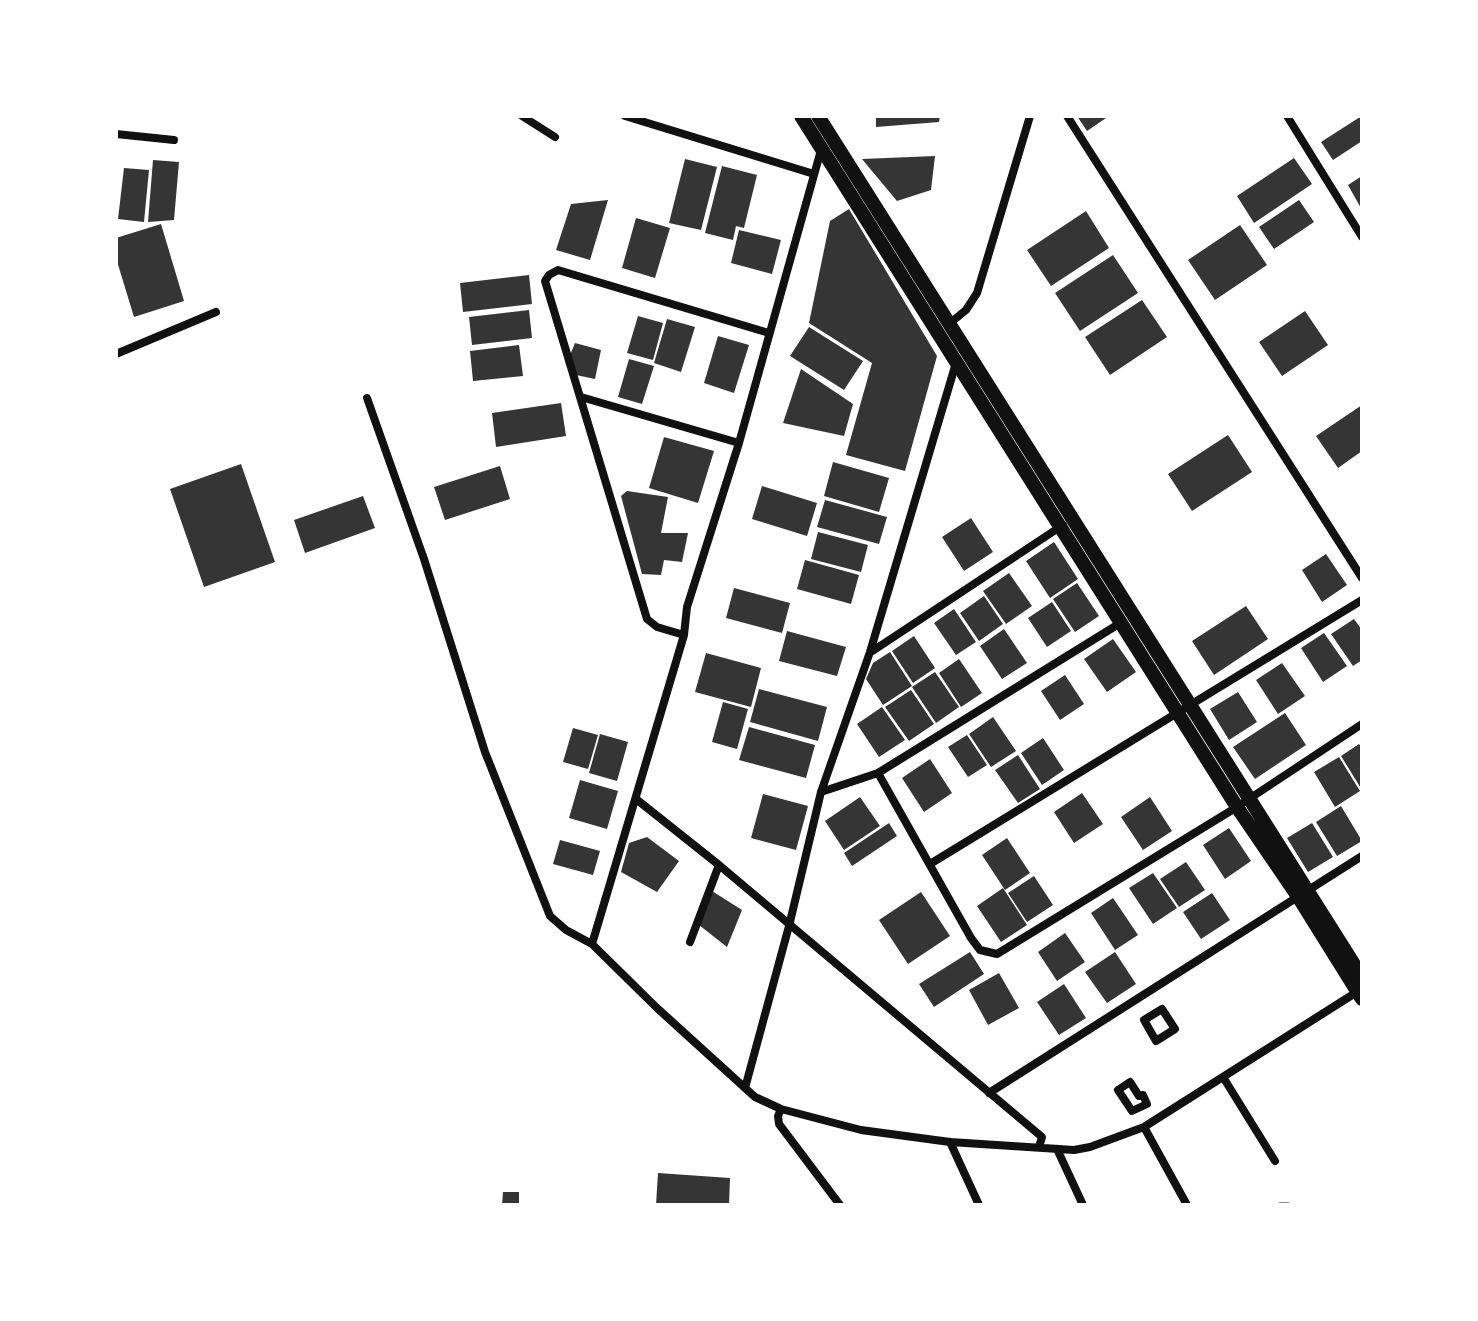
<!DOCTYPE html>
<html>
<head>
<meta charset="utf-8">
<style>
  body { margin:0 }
  #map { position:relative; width:1478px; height:1321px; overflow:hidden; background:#fff; font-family:Arial,sans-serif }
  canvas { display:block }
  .frame { position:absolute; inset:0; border:118px solid #fff; pointer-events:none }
</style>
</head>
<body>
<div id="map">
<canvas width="1478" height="1321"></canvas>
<div class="frame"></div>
</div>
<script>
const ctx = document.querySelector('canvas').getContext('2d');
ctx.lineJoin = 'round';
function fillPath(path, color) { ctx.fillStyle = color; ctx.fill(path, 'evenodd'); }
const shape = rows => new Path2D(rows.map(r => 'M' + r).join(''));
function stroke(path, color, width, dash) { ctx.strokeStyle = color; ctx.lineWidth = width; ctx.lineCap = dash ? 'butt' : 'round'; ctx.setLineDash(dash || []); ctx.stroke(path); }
fillPath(shape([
  [876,116,940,116,939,122,876,127],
  [1077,116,1109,116,1087,131],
  [1360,117,1362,141,1333,160,1321,142],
  [935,156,931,190,897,201,862,159],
  [1294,158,1312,184,1254,223,1237,196],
  [685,159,717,167,701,230,669,223],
  [153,160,179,162,174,220,148,222],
  [722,166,757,175,744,228,736,226,733,240,705,233],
  [124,168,149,170,144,222,118,219],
  [1362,176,1362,210,1348,185],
  [608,200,590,260,556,250,571,204],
  [1299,200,1314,222,1274,249,1259,227],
  [849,209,937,356,905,471,846,455,872,363,809,323,830,221],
  [1086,211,1109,248,1051,286,1027,250],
  [636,218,670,228,655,278,622,268],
  [161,224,184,301,134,317,116,258,116,238],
  [1240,225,1267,265,1215,300,1188,260],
  [739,230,781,240,772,274,731,263],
  [1113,255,1138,293,1080,331,1055,293],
  [529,275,532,304,463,312,460,283],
  [1142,300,1167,337,1110,375,1085,337],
  [529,310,532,338,472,345,469,317],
  [1305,311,1328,345,1282,376,1259,342],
  [638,316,663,323,653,360,627,353],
  [667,319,695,327,681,372,654,363],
  [809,327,863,361,844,390,790,356],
  [718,336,749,345,734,393,704,383],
  [575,343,601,350,595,379,576,375,570,355],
  [519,345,523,376,473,381,470,351],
  [629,359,654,366,642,404,618,397],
  [801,369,853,404,844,436,783,423],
  [561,403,566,436,496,447,492,413],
  [1362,405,1362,451,1338,468,1316,436],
  [1228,435,1252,472,1192,511,1168,474],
  [664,437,714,451,698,503,649,488],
  [833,462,889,478,879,512,824,496],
  [241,464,275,562,204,587,170,489],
  [500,466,510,499,445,520,434,487],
  [762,486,817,503,807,536,752,519],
  [627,491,668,497,661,533,688,533,682,562,664,560,661,575,642,574,621,496],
  [363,496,375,528,305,553,294,520],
  [825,500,887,517,879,544,817,527],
  [971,518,993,552,964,571,942,537],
  [818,532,868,545,861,572,811,559],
  [1054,542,1078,579,1050,598,1026,561],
  [1326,554,1347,585,1322,602,1302,570],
  [805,560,859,575,851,604,797,589],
  [1009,573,1032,606,1006,624,983,591],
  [1077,583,1099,616,1075,632,1053,599],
  [734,588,790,603,782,633,726,618],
  [984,596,1003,624,979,641,960,613],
  [1052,602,1071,631,1047,647,1028,618],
  [1246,606,1268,639,1214,675,1192,641],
  [954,609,976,642,956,655,934,623],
  [1354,619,1362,630,1362,660,1353,666,1331,634],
  [1004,629,1027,663,1002,679,980,646],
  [787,631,846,647,837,676,779,661],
  [1324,633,1347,666,1323,682,1301,648],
  [914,636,935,668,913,683,892,651],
  [1113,639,1136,672,1107,692,1084,659],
  [890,652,912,686,883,705,866,679,873,663],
  [706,653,761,668,751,707,695,692],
  [959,659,982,693,961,707,939,673],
  [1282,663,1305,696,1278,714,1256,680],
  [935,672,959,707,936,723,912,687],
  [1065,675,1084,704,1060,720,1041,691],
  [759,689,827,707,818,741,750,722],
  [911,690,934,724,909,741,885,707],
  [1238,692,1257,722,1229,740,1210,709],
  [723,702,748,709,737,749,712,742],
  [882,707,905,740,879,757,857,724],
  [1285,713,1306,745,1255,779,1233,747],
  [993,717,1016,751,991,767,969,734],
  [749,727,815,745,806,778,739,760],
  [573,728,598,735,588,769,563,762],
  [600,734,628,742,617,781,589,773],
  [967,735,987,765,968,777,948,747],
  [1043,738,1064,770,1042,785,1021,753],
  [1359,744,1362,748,1362,790,1341,756],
  [1018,755,1040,789,1018,803,995,770],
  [1339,757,1360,791,1335,807,1314,772],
  [930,759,952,793,924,812,902,778],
  [580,780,618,791,607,829,569,818],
  [1082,793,1103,824,1074,843,1054,812],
  [763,794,808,806,796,850,751,838],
  [860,797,880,826,844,850,825,821],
  [1150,797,1172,831,1143,850,1121,817],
  [1341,806,1362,841,1337,856,1316,822],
  [889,823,897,836,852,866,844,853],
  [1312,823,1333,857,1308,872,1287,838],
  [1229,828,1251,861,1225,879,1203,845],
  [647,837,679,861,657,892,621,872,629,843],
  [1007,838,1030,873,1005,890,982,855],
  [560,840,600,851,593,875,553,864],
  [1186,862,1205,890,1179,907,1160,879],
  [1153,873,1177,908,1153,924,1129,888],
  [1034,876,1053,905,1027,922,1008,893],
  [1003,888,1027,925,1001,942,977,906],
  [712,891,742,910,727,947,699,925],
  [921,892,950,936,908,964,879,920],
  [1212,893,1230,920,1201,939,1183,912],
  [1113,898,1138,935,1115,950,1091,913],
  [1065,933,1085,962,1057,981,1038,952],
  [970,952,984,974,934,1007,919,984],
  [1115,952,1136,984,1107,1003,1085,972],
  [999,973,1019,1008,988,1025,969,990],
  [1064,984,1086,1018,1059,1035,1037,1002],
  [658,1173,730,1178,729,1205,656,1205],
  [503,1192,519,1192,519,1205,502,1205]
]), '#353535');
stroke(shape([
  [1280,1205,1288,1205]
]), '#111', 5);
stroke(shape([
  [522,116,555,137],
  [625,116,814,174],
  [1067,116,1362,578],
  [1287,116,1362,237],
  [116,134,174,140],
  [949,324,966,310,977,293,1030,116],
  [116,354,216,312],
  [581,397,739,443],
  [367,398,424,559,485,752,550,916,566,930,592,944,657,1008,755,1097,781,1109,861,1130,950,1142,1074,1150,1090,1147,1144,1127,1360,990],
  [684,635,657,627,647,619,545,281,549,275,558,270,769,333],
  [871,652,1063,525],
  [878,773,971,938,980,950,997,954,1237,807,1362,724],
  [821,792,878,773,1122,622],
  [636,799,719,865,1042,1137,1039,1147],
  [930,864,1362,600],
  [690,942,719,865],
  [592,944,684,635,687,607,739,443,821,150],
  [1162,1009,1175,1029,1156,1041,1144,1020,1162,1009],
  [1223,1077,1275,1161],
  [1130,1082,1139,1096,1143,1095,1147,1104,1132,1111,1118,1090,1130,1082],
  [745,1088,789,926,821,792,870,652,956,363],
  [989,1093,1362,856],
  [781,1109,778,1116,779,1124,840,1205],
  [1144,1127,1187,1205],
  [950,1142,979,1205],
  [1057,1149,1083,1205]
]), '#111', 8);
stroke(shape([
  [801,116,1237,807,1299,898,1362,999],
  [818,116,1362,977]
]), '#111', 14);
</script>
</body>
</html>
